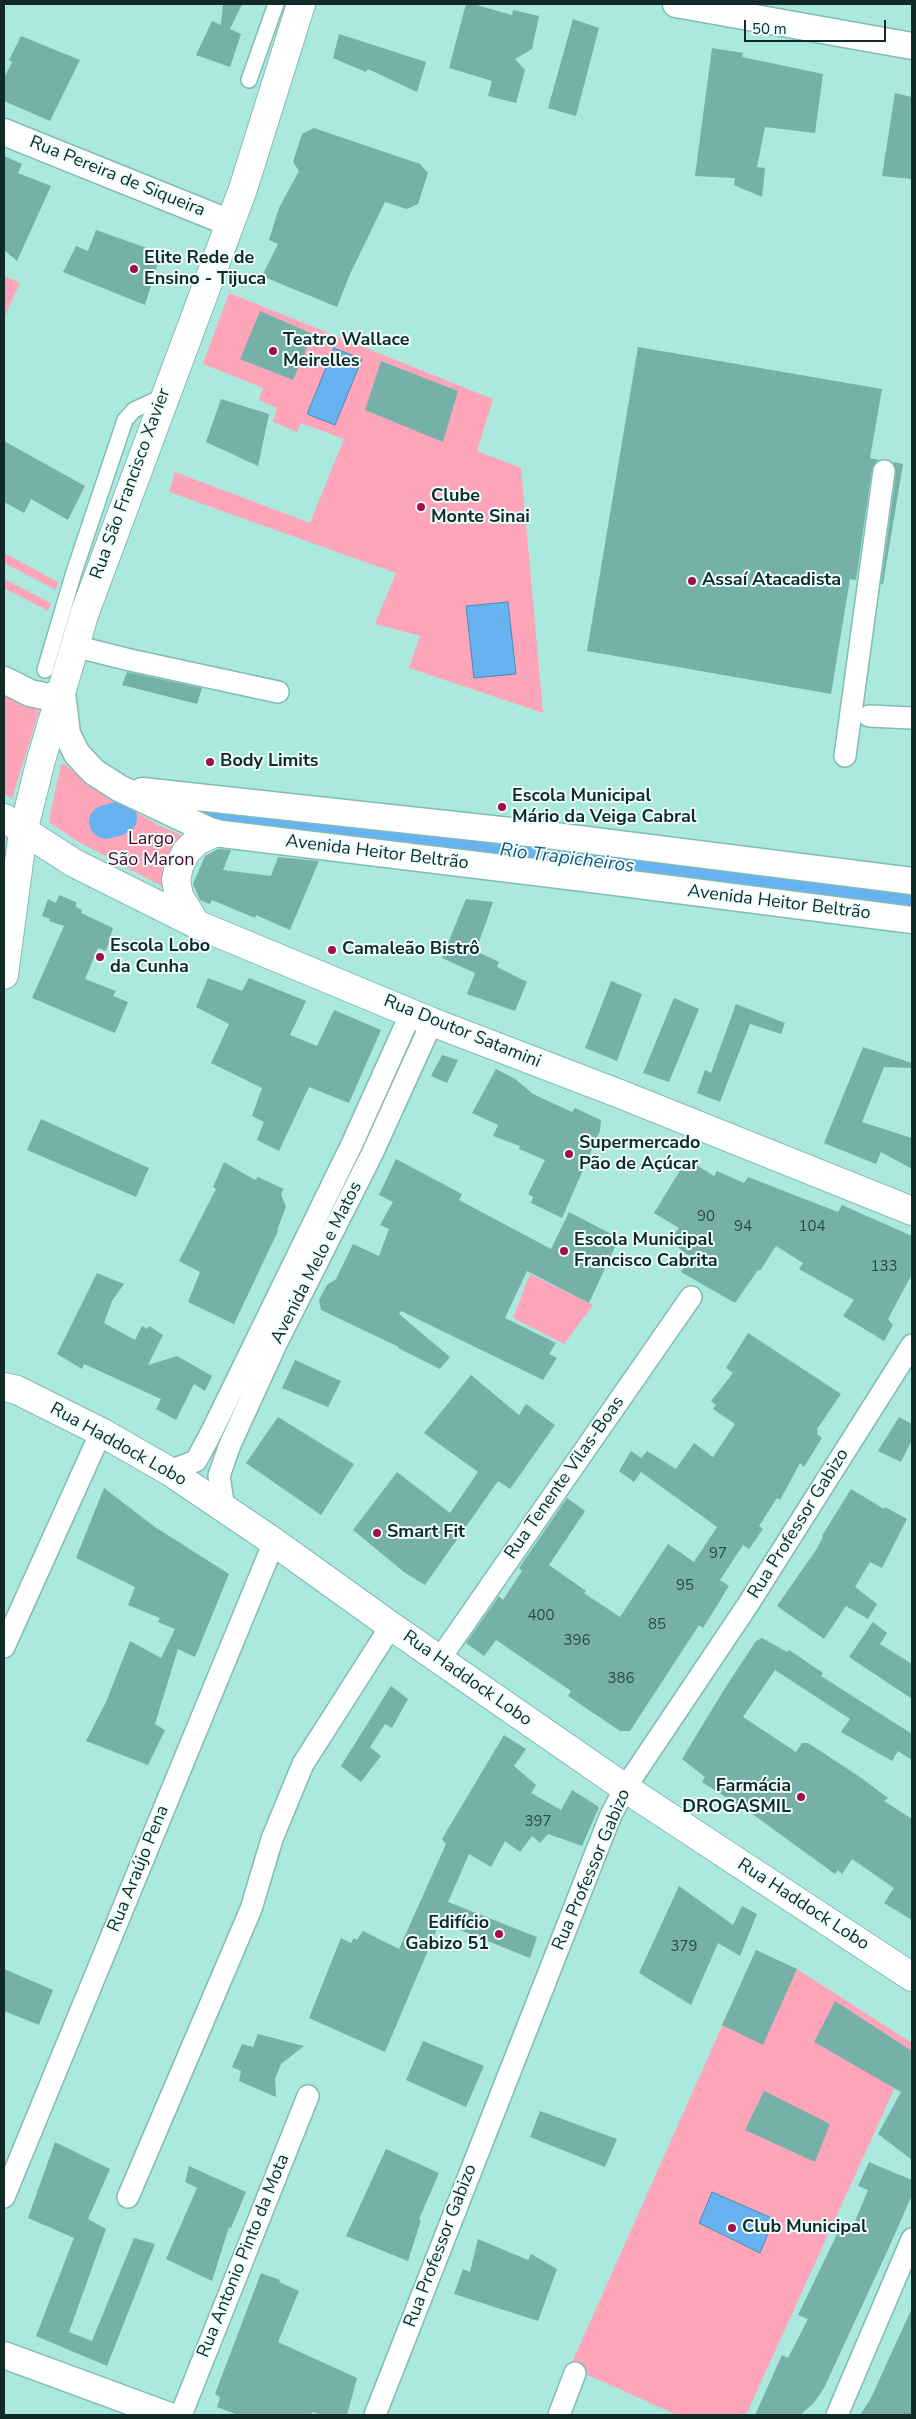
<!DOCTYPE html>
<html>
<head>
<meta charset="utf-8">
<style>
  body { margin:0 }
  #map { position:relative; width:916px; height:2419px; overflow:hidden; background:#abe8de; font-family:"Nunito Sans",sans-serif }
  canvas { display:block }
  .frame { position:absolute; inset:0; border:5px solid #122a27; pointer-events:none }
  .scale { position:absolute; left:744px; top:20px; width:142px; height:22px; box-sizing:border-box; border:2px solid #122a27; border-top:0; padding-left:6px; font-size:15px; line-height:18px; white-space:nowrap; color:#122a27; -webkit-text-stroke:4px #edfffc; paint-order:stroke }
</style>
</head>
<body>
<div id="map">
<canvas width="916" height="2419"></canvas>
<div class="frame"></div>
<div class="scale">50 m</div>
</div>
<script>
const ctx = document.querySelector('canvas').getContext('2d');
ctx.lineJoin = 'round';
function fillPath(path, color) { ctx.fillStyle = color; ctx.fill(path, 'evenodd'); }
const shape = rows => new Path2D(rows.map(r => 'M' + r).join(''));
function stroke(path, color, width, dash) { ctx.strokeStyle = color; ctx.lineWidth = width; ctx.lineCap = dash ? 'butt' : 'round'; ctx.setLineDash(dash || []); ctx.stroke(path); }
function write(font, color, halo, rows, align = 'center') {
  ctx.font = font + ' "Nunito Sans",sans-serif'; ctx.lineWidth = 4; ctx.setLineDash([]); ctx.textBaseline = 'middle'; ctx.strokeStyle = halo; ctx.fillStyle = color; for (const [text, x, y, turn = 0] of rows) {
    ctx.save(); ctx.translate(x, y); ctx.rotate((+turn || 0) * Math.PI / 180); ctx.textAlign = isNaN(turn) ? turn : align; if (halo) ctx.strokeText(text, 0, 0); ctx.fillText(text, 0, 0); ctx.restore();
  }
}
fillPath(shape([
  [4,276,20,283,4,318],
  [229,293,493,399,477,451,521,468,543,713,409,668,420,636,375,624,396,573,169,492,175,472,310,523,344,439,301,423,297,432,273,422,277,408,259,400,263,388,203,364],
  [4,553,58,582,56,590,4,563],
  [4,579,51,603,48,611,4,588],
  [4,692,39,711,12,799,4,793],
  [64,764,107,796,158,825,190,839,173,892,77,841,50,823,49,819,61,765],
  [118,809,123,827,108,831,103,812],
  [530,1274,593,1305,564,1344,513,1318],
  [756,1950,797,1969,912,2043,912,2050,746,2415,677,2415,570,2367]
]), '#fea5ba');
const water = shape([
  [334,348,362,359,335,425,307,414,334,348],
  [508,602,516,674,474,678,466,606,508,602],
  [712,2192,774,2219,760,2253,699,2223,712,2192]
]);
fillPath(water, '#67b3f1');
stroke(water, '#4e8ab4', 1);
stroke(shape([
  [221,818,912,900],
  [106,822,120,818]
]), '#67b3f1', 34);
fillPath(shape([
  [223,4,242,4,230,29,241,34,230,67,196,55,212,21,221,25],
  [466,4,473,4,512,15,513,10,539,16,532,49,515,59,525,70,516,103,488,96,492,81,449,68],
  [573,19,599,28,576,116,548,108],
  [339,34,426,62,417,92,368,69,366,72,333,58],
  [21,36,80,60,50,121,4,101,4,78,12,62,9,60],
  [712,48,743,53,742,57,823,74,815,133,765,127,757,167,765,168,762,197,734,185,735,178,695,176],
  [895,93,912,97,912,179,882,176],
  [314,128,420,164,428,173,418,204,407,209,385,202,350,274,337,307,262,276,278,244,269,240,279,208,299,171,293,162,302,134],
  [4,156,22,164,18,173,51,186,17,261,4,250],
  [96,230,161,253,145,305,63,272,76,246,88,251],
  [260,311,313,334,293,380,240,359],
  [638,347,882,389,870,458,879,460,872,469,856,580,850,579,831,694,587,651],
  [381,361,458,391,443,442,365,410],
  [221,399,269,414,258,466,206,442],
  [4,441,85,486,68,520,31,499,24,513,4,502],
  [893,462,903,464,883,584,881,584,896,473],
  [127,672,202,688,197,704,122,685],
  [218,849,231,850,223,870,271,876,278,857,319,861,290,930,256,915,255,918,212,900,210,904,200,900,193,884,205,856],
  [59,895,76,902,76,907,82,910,81,913,113,928,106,951,98,948,85,979,116,991,113,996,128,1002,115,1033,32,998,64,926,49,921,50,919,42,916,48,899,56,903],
  [466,899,493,902,476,951,499,962,497,967,527,982,515,1011,467,994,475,973,442,958],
  [208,978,242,991,249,978,306,1001,290,1035,317,1046,334,1010,381,1030,349,1103,309,1087,279,1151,257,1140,264,1122,252,1116,262,1088,211,1063,229,1024,196,1007],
  [611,981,642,994,617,1061,585,1048],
  [674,998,699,1009,669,1082,643,1073],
  [736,1004,785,1023,781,1034,750,1024,720,1102,697,1093,705,1070,711,1073],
  [863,1047,912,1063,912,1068,884,1067,862,1122,912,1138,912,1169,881,1152,876,1164,824,1143],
  [442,1055,458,1060,447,1083,431,1076],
  [496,1069,515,1079,533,1094,572,1112,575,1108,601,1120,600,1131,562,1218,531,1203,533,1197,528,1194,545,1160,519,1149,520,1146,493,1136,498,1125,472,1113],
  [41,1119,149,1168,136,1197,27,1150],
  [396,1159,462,1194,459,1200,551,1249,569,1212,619,1238,589,1303,527,1271,505,1318,556,1343,549,1354,557,1358,543,1380,401,1311,399,1314,450,1357,440,1369,398,1348,399,1347,321,1310,319,1300,327,1285,336,1279,353,1244,379,1256,389,1229,380,1225,393,1202,379,1195],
  [687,1159,714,1176,717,1171,744,1183,748,1177,838,1212,842,1205,912,1236,912,1274,888,1319,893,1325,884,1341,843,1316,854,1300,799,1269,803,1263,776,1246,760,1271,758,1270,735,1303,681,1272,691,1257,669,1241,679,1228,654,1213],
  [224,1162,255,1180,258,1177,284,1189,281,1194,286,1207,277,1230,278,1231,234,1324,188,1302,200,1272,179,1261,216,1189,213,1187],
  [97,1273,124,1284,112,1301,104,1323,135,1340,142,1326,147,1329,149,1326,163,1335,148,1365,177,1356,212,1376,205,1391,194,1384,176,1420,156,1409,161,1399,84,1364,82,1369,57,1354],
  [748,1333,841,1394,817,1429,818,1431,817,1434,822,1438,804,1467,800,1463,780,1500,777,1498,759,1526,763,1529,749,1549,743,1545,720,1580,729,1586,703,1628,699,1625,630,1731,620,1731,568,1696,571,1691,496,1640,484,1656,466,1643,499,1596,503,1600,522,1571,519,1568,567,1498,585,1511,549,1565,586,1591,584,1593,620,1617,668,1544,694,1562,717,1527,641,1472,634,1482,619,1471,631,1451,641,1458,647,1451,676,1469,694,1443,713,1457,735,1424,713,1409,716,1405,711,1401,733,1373,726,1368],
  [295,1360,341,1381,328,1407,282,1388],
  [471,1375,519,1415,526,1404,555,1425,510,1489,498,1481,425,1585,404,1572,353,1530,397,1472,450,1513,478,1472,424,1433],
  [278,1417,354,1464,321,1515,246,1463],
  [899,1417,912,1424,912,1440,901,1462,878,1451],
  [104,1488,155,1527,229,1574,195,1657,178,1649,155,1724,165,1730,148,1765,86,1741,106,1702,130,1641,161,1658,175,1629,158,1622,160,1618,128,1605,135,1587,76,1558],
  [851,1489,884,1509,885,1507,907,1519,882,1568,870,1562,855,1587,877,1604,868,1619,846,1606,824,1639,777,1606,816,1550,823,1537,822,1536],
  [873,1622,887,1633,880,1644,912,1664,912,1699,849,1657],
  [762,1638,787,1652,789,1650,823,1673,821,1676,912,1734,912,1760,898,1751,892,1761,841,1732,850,1719,775,1670,743,1717,796,1752,802,1743,808,1743,860,1777,888,1798,884,1801,912,1819,912,1920,884,1903,894,1888,852,1859,842,1874,838,1870,835,1874,755,1816,702,1782,705,1777,682,1759,725,1688,756,1641],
  [391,1686,408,1699,392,1728,385,1724,370,1747,381,1756,361,1782,341,1766],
  [504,1735,526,1749,514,1766,536,1785,531,1793,561,1810,572,1790,599,1807,582,1846,548,1834,540,1843,532,1836,520,1852,505,1841,491,1867,469,1854,448,1902,537,1937,530,1958,440,1922,385,2052,309,2018,341,1938,351,1943,354,1938,357,1940,363,1931,399,1949,446,1844,442,1839],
  [679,1886,733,1925,742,1906,757,1914,740,1956,718,1943,691,2005,639,1973],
  [756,1950,797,1969,763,2045,722,2025],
  [4,1969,53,1990,39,2025,4,2011],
  [835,2001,912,2051,912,2160,878,2134,901,2092,814,2042],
  [258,2034,304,2046,281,2064,275,2079,276,2097,239,2081,241,2071,232,2067,242,2044,253,2047],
  [423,2041,484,2066,466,2107,406,2080],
  [764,2091,830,2124,815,2162,745,2130],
  [540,2111,617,2139,605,2167,530,2137],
  [55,2142,110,2169,88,2219,106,2229,69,2332,92,2341,134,2238,155,2244,107,2366,36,2336,74,2238,28,2218],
  [386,2149,439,2173,419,2219,421,2220,408,2261,346,2236],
  [869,2162,912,2180,912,2195,886,2254,824,2388,813,2404,800,2415,755,2415,782,2355,788,2358,808,2319,798,2315,841,2226,851,2231,868,2190,858,2186],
  [189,2166,246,2192,231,2228,229,2227,212,2281,166,2259,197,2188,185,2182],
  [478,2239,528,2260,531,2254,557,2269,538,2321,454,2294,463,2269,470,2272],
  [261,2273,280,2280,279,2282,299,2291,278,2342,357,2378,347,2415,324,2415,312,2412,311,2415,238,2415,217,2407,220,2397,215,2394],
  [912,2308,912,2415,860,2415,870,2400]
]), '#76b1a9');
const pedestrian = shape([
  [249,80,276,4],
  [45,670,74,572,125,420,134,410,164,396]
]);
const minor = shape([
  [74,646,130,660,278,692],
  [869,716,912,718],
  [845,756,884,471],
  [169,1471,196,1461,210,1435,352,1144,411,1013],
  [224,1508,219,1476,229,1447,277,1342,372,1154,432,1022],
  [4,1647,101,1432],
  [439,1660,691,1297],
  [4,2197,274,1542],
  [128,2197,251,1909,272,1839,303,1764,391,1626],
  [181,2415,308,2096],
  [375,2415,610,1817,625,1788,747,1606,912,1345],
  [559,2415,575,2373],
  [837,2415,912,2239]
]);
const tertiary = shape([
  [676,4,912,46],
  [4,132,230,223],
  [4,680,30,693,48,697,62,692,67,734,77,754,94,772,119,788,214,833,584,878,912,920],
  [142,791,547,835,912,881],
  [4,2355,167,2415]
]);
const secondary = shape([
  [4,818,74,863,196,924,432,1022,620,1094,912,1211],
  [196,924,179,896,176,880,179,866,186,852,197,841,214,833],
  [4,975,23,832,41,760,85,612,243,189,301,4],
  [4,1387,17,1390,101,1432,169,1471,274,1542,391,1626,625,1788,912,1977]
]);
stroke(pedestrian, '#81bcb3', 18);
stroke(minor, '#81bcb3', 24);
stroke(tertiary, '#81bcb3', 29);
stroke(secondary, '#81bcb3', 30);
stroke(pedestrian, '#fff', 15);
stroke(minor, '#fff', 21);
stroke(tertiary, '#fff', 26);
stroke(secondary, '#fff', 28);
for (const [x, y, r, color] of [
  [134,269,5,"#a30d4c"],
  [273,351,5,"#a30d4c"],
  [421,507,5,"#a30d4c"],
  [692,581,5,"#a30d4c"],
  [210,762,5,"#a30d4c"],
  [502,807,5,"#a30d4c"],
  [332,950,5,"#a30d4c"],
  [100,957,5,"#a30d4c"],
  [569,1154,5,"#a30d4c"],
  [564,1251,5,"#a30d4c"],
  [377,1533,5,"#a30d4c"],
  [801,1797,5,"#a30d4c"],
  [499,1934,5,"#a30d4c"],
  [732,2228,5,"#a30d4c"]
]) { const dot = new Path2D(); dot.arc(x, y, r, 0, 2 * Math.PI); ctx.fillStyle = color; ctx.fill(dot); stroke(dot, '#edfffc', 2); }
write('15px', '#2b4c48', null, [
  ["90",706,1217],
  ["94",743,1227],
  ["104",812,1227],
  ["133",884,1267],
  ["97",718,1554],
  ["95",685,1586],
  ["400",541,1616],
  ["85",657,1625],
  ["396",577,1641],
  ["386",621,1679],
  ["397",538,1822],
  ["379",684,1947]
]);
write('18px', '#122a27', '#edfffc', [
  ["Rua Pereira de Siqueira",117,177,22],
  ["Rua São Francisco Xavier",131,484,-70],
  ["Avenida Heitor Beltrão",377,853,7],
  ["Avenida Heitor Beltrão",779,903,7],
  ["Rua Doutor Satamini",462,1032,22],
  ["Avenida Melo e Matos",317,1263,-63],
  ["Rua Haddock Lobo",118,1445,29],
  ["Rua Tenente Vilas-Boas",565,1478,-55],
  ["Rua Professor Gabizo",799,1524,-58],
  ["Rua Haddock Lobo",467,1679,35],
  ["Rua Araújo Pena",139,1869,-68],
  ["Rua Professor Gabizo",592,1870,-67],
  ["Rua Haddock Lobo",803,1905,33],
  ["Rua Professor Gabizo",441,2246,-69],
  ["Rua Antonio Pinto da Mota",244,2256,-68]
]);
write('bold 18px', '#122a27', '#edfffc', [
  ["Elite Rede de",144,259],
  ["Ensino - Tijuca",144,280],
  ["Teatro Wallace",283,341],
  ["Meirelles",283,362],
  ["Clube",431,497],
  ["Monte Sinai",431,518],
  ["Assaí Atacadista",702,581],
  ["Body Limits",220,762],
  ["Escola Municipal",512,797],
  ["Mário da Veiga Cabral",512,818],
  ["Escola Lobo",110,947],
  ["da Cunha",110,968],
  ["Camaleão Bistrô",342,950],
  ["Supermercado",579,1144],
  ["Pão de Açúcar",579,1165],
  ["Escola Municipal",574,1241],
  ["Francisco Cabrita",574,1262],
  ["Smart Fit",387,1533],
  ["Farmácia",791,1787,"right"],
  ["DROGASMIL",791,1808,"right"],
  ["Edifício",489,1924,"right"],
  ["Gabizo 51",489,1945,"right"],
  ["Club Municipal",742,2228]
], 'left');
write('18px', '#580126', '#edfffc', [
  ["Largo",151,840],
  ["São Maron",151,861]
]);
write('italic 19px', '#1d557d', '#edfffc', [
  ["Rio Trapicheiros",567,859,7]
]);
</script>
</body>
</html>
